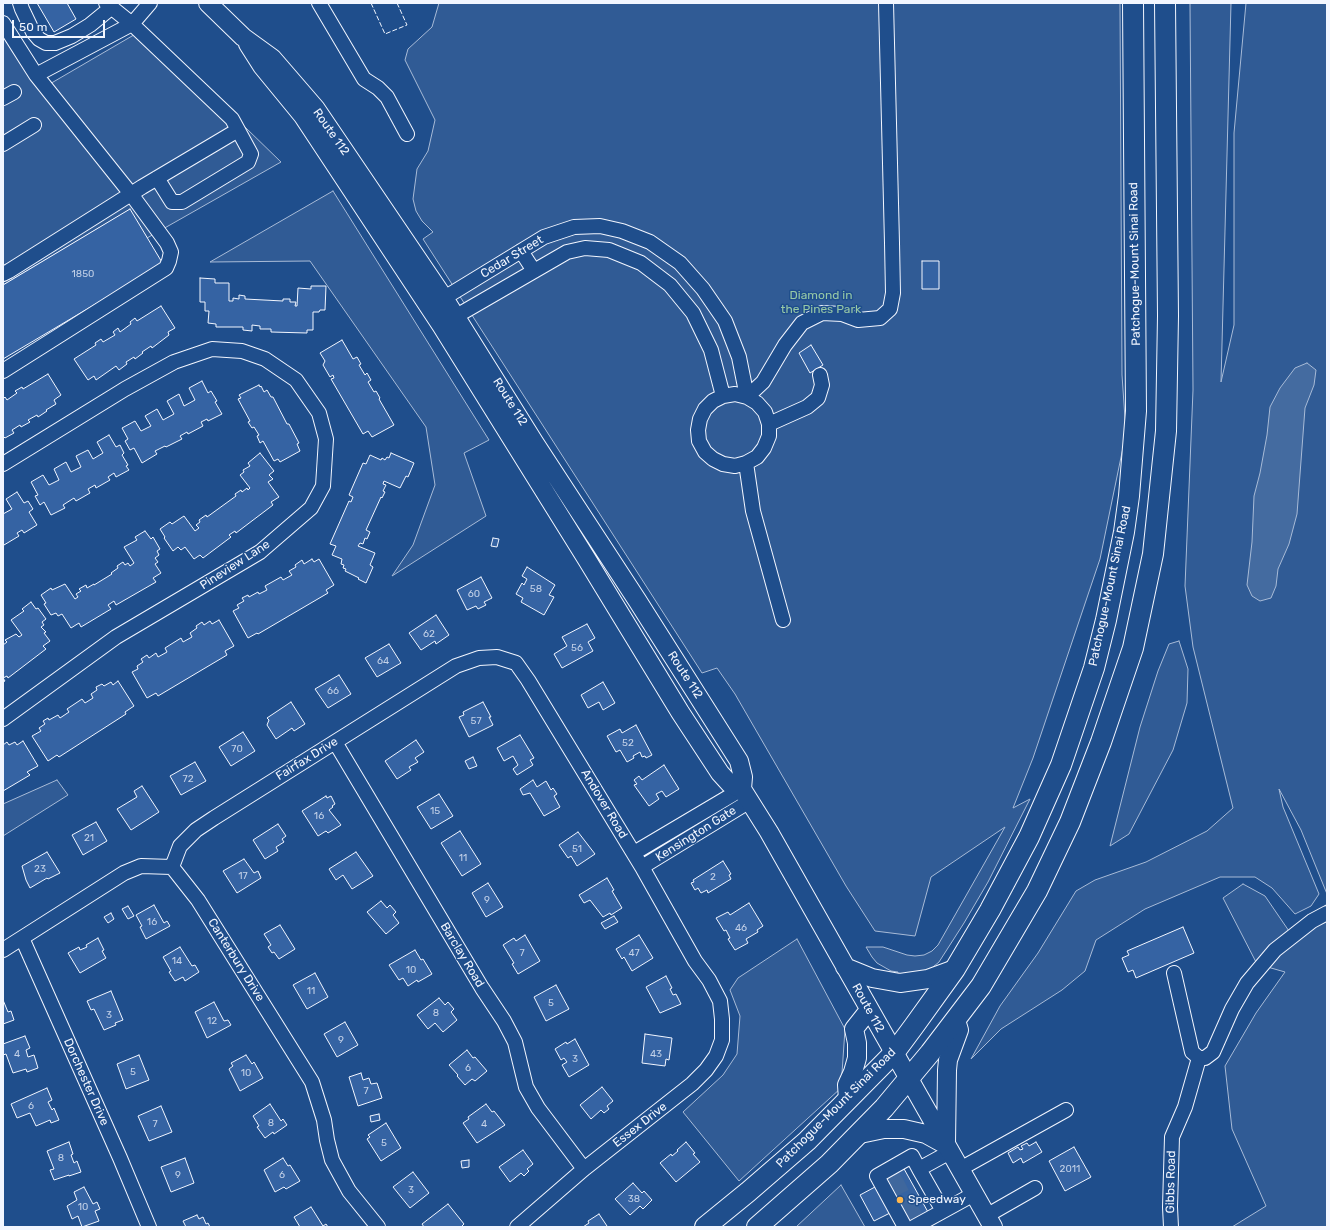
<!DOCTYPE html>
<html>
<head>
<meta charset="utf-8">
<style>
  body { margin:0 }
  #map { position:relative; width:1330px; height:1230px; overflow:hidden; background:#1f4e8c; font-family:Rubik,sans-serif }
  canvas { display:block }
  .frame { position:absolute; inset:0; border:4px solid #f2f6ff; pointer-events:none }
  .scale { position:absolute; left:12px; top:20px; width:93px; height:18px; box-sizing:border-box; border:2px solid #f2f6ff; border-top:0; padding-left:5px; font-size:12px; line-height:14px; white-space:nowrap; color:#f2f6ff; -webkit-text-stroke:3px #1f4e8c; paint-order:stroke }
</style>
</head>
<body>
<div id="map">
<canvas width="1330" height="1230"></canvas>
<div class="frame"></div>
<div class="scale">50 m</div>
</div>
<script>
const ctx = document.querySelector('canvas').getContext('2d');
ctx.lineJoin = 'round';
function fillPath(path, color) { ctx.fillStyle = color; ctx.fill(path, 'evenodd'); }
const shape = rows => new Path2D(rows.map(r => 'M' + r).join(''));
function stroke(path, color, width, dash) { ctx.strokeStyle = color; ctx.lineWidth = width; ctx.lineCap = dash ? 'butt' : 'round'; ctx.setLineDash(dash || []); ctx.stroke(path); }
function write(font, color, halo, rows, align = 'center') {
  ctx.font = font + ' Rubik,sans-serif'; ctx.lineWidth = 3; ctx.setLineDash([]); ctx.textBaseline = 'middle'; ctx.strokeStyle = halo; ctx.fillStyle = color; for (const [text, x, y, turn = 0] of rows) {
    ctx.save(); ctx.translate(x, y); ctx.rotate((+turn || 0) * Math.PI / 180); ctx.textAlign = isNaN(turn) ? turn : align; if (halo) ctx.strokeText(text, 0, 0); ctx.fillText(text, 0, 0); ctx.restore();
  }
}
const built = shape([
  [439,3,1120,3,1122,375,1126,433,1100,559,1033,758,1013,808,1030,799,988,882,964,923,939,962,927,972,897,978,898,972,891,971,877,963,872,957,866,947,883,947,907,955,915,956,924,955,932,951,938,945,1005,827,931,877,915,936,875,931,846,886,735,694,717,668,702,673,423,239,433,232,422,221,416,211,413,199,417,169,428,151,435,120,405,60,408,49,432,27,439,3],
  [1190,3,1231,3,1221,382,1234,325,1234,133,1246,3,1327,3,1327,894,1301,830,1279,789,1283,807,1319,894,1311,906,1295,914,1272,888,1255,877,1220,877,1145,909,1096,940,1085,971,1062,990,1001,1029,971,1059,1000,1006,1038,953,1076,891,1095,880,1146,862,1207,831,1233,808,1193,647,1185,586,1193,390,1190,3],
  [3,18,48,85,144,29,281,162,147,238,129,210,3,285,3,18],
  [333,191,489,440,464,453,486,516,392,576,413,545,435,485,426,427,310,261,210,262,333,191],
  [1179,641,1188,669,1187,703,1173,750,1129,834,1110,846,1140,727,1158,671,1169,644,1179,641],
  [57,780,68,795,3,836,3,804,57,780],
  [1243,884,1265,896,1291,934,1327,904,1327,1227,1232,1227,1266,1206,1232,1129,1225,1066,1256,1013,1285,972,1257,964,1223,898,1243,884],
  [797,939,845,1029,841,1088,739,1181,683,1112,723,1075,737,1054,740,1016,730,990,738,978,797,939],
  [841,1185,865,1227,796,1227,841,1185]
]);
fillPath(built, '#305b95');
stroke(built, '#a8bbd7', 1);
const water = shape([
  [1307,363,1316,370,1314,385,1305,408,1297,514,1289,544,1278,569,1276,586,1271,598,1260,601,1252,596,1247,585,1252,542,1254,496,1260,473,1267,435,1270,407,1280,388,1295,368,1307,363]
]);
fillPath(water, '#446ba0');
stroke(water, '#a8bbd7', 1);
const building = shape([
  [37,3,67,3,76,19,54,32,37,3],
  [130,209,163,264,3,359,3,285,130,209],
  [922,261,939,261,939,289,922,289,922,261],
  [200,278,215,279,215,283,229,283,229,301,233,301,233,298,239,299,239,295,245,296,245,299,283,301,283,299,290,299,290,302,296,302,295,306,297,306,298,288,311,289,311,286,326,286,325,310,320,310,319,312,313,312,313,330,307,330,307,333,271,332,271,329,260,329,260,326,252,325,252,331,243,330,243,327,216,327,216,324,208,323,209,311,205,311,205,302,200,302,200,278],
  [161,306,175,328,168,332,169,335,152,348,151,346,142,352,143,353,135,359,134,357,126,362,127,364,119,370,116,366,96,380,94,376,88,380,74,359,96,345,95,343,101,339,103,342,115,335,113,332,118,328,120,332,131,324,130,322,135,318,137,321,161,306],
  [342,340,353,359,357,357,361,364,359,365,365,375,367,373,371,380,368,382,374,392,376,391,380,398,379,399,394,425,372,437,368,431,363,434,331,379,334,378,333,375,330,377,323,365,325,361,320,353,342,340],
  [811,345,823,365,810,373,799,353,811,345],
  [48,374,61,395,54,400,56,404,46,410,47,411,38,417,37,415,28,420,30,422,21,427,20,425,12,430,14,433,5,438,3,436,3,399,5,397,7,400,17,393,15,391,22,387,23,389,48,374],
  [202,381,208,393,211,391,217,401,215,402,222,414,208,421,207,419,201,422,203,426,188,434,187,432,180,436,182,439,166,447,165,446,155,451,157,454,142,463,134,448,130,450,125,441,128,439,122,428,135,421,141,431,151,426,145,416,157,409,163,420,174,414,167,401,179,394,184,406,195,400,189,388,202,381],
  [259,385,260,387,261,386,264,392,267,390,271,397,273,397,287,424,289,424,299,443,297,444,300,451,280,462,278,459,274,461,263,441,260,443,257,436,259,435,254,427,252,428,248,422,250,421,238,399,241,398,239,395,259,385],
  [109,435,116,447,120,445,124,453,122,455,128,465,126,466,129,470,116,477,114,473,108,477,110,480,96,488,95,485,88,489,90,493,76,501,74,498,63,505,65,508,51,515,44,502,40,505,35,496,38,495,31,482,43,475,49,485,59,480,54,469,66,462,71,472,81,467,76,456,88,450,93,459,103,453,97,442,109,435],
  [260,453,274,471,269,475,273,479,268,482,279,497,271,502,273,505,236,533,235,531,229,535,231,537,203,558,200,555,194,559,185,547,181,550,178,547,173,551,164,538,165,537,160,529,170,522,172,524,184,516,195,531,199,528,196,525,200,522,199,520,206,515,207,517,236,496,235,494,241,490,242,492,247,488,248,490,250,488,240,475,244,472,243,470,250,466,248,463,260,453],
  [391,453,414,463,408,477,406,476,400,488,384,481,383,484,386,485,383,491,385,492,382,498,381,497,366,530,370,532,367,539,365,538,363,544,360,543,358,546,375,553,370,565,373,567,366,583,358,579,359,578,345,571,346,569,343,568,344,565,341,564,342,559,332,555,336,546,330,544,349,501,351,502,353,497,349,495,363,463,366,464,370,455,381,460,382,458,385,460,387,457,389,458,391,453],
  [17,492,24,503,28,501,33,509,29,512,37,525,24,533,22,530,17,533,19,536,4,545,3,542,3,514,12,509,6,499,17,492],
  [145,531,151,539,153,537,160,549,157,551,159,555,155,558,158,562,155,564,161,573,153,578,156,582,116,605,114,601,108,605,111,609,81,627,79,623,71,628,62,614,58,616,56,613,51,615,44,604,46,603,41,595,51,588,52,590,65,584,75,599,78,597,76,594,81,591,79,589,86,585,87,588,94,584,94,585,112,574,111,573,118,568,117,566,123,562,125,565,128,563,130,566,134,563,124,547,137,540,135,537,145,531],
  [493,538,499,539,497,547,491,546,493,538],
  [312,559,314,562,319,559,334,585,326,590,328,593,258,634,257,633,248,638,233,611,239,608,237,605,244,601,242,598,248,595,249,597,258,592,259,594,267,590,265,586,281,577,283,580,292,575,289,571,296,567,295,565,302,560,304,564,312,559],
  [527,567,555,585,549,595,554,597,544,615,521,602,523,598,516,594,522,583,524,585,527,579,522,576,527,567],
  [481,577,492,598,484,602,486,605,478,609,476,606,467,610,457,590,481,577],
  [31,602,36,609,38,608,46,619,42,622,44,625,41,627,46,632,44,633,50,641,43,646,46,649,8,678,7,676,3,678,5,681,3,682,3,645,7,642,5,640,16,634,19,637,22,635,11,620,24,611,22,609,31,602],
  [436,615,449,635,436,644,435,641,421,650,409,633,436,615],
  [219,620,234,646,225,651,227,655,158,696,156,693,147,698,132,672,138,669,137,666,143,662,141,659,147,655,149,658,156,653,158,657,167,652,165,648,181,638,183,642,192,637,190,633,197,628,196,626,202,622,204,625,210,621,212,624,219,620],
  [587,624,595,638,588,642,593,651,562,668,554,654,567,646,562,637,587,624],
  [389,644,401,663,377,677,365,658,389,644],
  [339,675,351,694,328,708,315,689,339,675],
  [118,681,134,706,125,712,126,714,59,757,57,755,48,761,32,736,41,731,39,728,45,724,43,721,48,718,49,720,58,715,60,718,69,712,67,709,82,699,85,703,93,698,91,694,97,690,96,687,102,684,104,686,111,682,113,685,118,681],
  [603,682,615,703,603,710,599,702,588,708,581,695,603,682],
  [291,702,305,724,294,731,292,728,276,739,267,725,269,720,267,718,291,702],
  [483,702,491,717,489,717,493,725,469,737,459,717,464,715,463,712,483,702],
  [636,725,652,755,646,758,645,756,642,757,640,752,633,756,634,758,627,762,620,750,616,752,607,736,620,729,622,733,636,725],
  [243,732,255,751,231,766,219,747,243,732],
  [520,735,534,758,530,760,533,765,517,775,513,769,518,765,513,756,504,761,497,748,520,735],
  [416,740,424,752,415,758,418,762,409,767,411,770,397,779,385,761,416,740],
  [23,741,38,766,27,772,30,775,3,791,3,745,7,742,9,745,15,742,17,745,23,741],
  [473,757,477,766,469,769,465,761,473,757],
  [195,762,206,781,181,795,170,776,195,762],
  [664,765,679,789,666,797,662,791,656,794,659,799,649,806,634,785,637,784,634,780,639,776,642,780,664,765],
  [533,780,537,787,546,781,551,790,553,788,557,794,554,796,560,807,544,816,530,793,523,795,520,789,533,780],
  [142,786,159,812,131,830,117,809,137,797,134,791,142,786],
  [439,794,453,816,431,829,417,807,439,794],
  [326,796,327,798,331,796,335,804,332,806,333,807,329,810,341,825,328,833,326,831,318,836,302,811,326,796],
  [96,822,107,841,83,855,72,835,96,822],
  [278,824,286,836,282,839,284,842,276,847,278,851,265,859,253,840,278,824],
  [460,831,481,864,462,876,441,843,460,831],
  [578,832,595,854,577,866,571,856,568,858,559,845,578,832],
  [47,852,60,873,48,879,47,878,30,888,26,880,22,866,47,852],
  [356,852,373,876,352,889,343,875,336,880,329,869,356,852],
  [244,859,254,873,258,871,261,878,237,893,223,871,244,859],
  [723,861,731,874,729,875,731,879,708,893,707,890,701,893,698,888,695,890,691,883,694,882,693,880,723,861],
  [607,878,614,890,612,891,622,908,611,915,610,913,603,917,590,900,584,903,579,895,607,878],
  [488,883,503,907,486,917,472,893,488,883],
  [381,901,387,908,390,905,396,912,393,915,399,923,386,934,367,912,381,901],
  [749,903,763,926,757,930,758,932,746,939,748,943,735,950,728,939,730,938,726,930,724,931,716,918,728,912,730,915,749,903],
  [154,905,164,923,167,921,170,926,146,939,140,927,142,926,136,915,154,905],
  [128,906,134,916,128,919,122,909,128,906],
  [111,913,114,919,108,923,104,917,111,913],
  [614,916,618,922,605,929,601,923,614,916],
  [280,925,295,949,279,959,274,952,272,953,268,947,271,945,264,934,280,925],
  [1183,927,1194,953,1136,978,1133,970,1128,972,1122,958,1129,955,1127,951,1183,927],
  [525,935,540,961,518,974,512,964,514,963,503,945,514,938,516,941,525,935],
  [639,935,653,958,632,971,624,957,622,959,616,949,639,935],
  [98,938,104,950,102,951,106,958,80,973,68,953,79,947,80,950,87,947,86,945,98,938],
  [180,947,192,966,195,965,199,972,185,981,183,977,175,981,169,972,171,971,163,957,180,947],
  [415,950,421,960,423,959,432,974,418,982,417,980,408,986,403,978,399,980,389,965,415,950],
  [315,973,328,997,307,1009,293,985,315,973],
  [666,976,672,988,670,989,673,995,676,994,681,1004,660,1013,646,987,666,976],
  [556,985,569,1009,546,1021,534,997,556,985],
  [111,991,123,1020,115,1023,116,1025,104,1030,94,1009,91,1010,87,1001,111,991],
  [439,998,445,1005,448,1002,454,1009,451,1012,457,1020,443,1032,435,1023,428,1029,417,1015,439,998],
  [3,1000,8,1012,11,1011,14,1020,3,1024,3,1000],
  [214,1002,224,1021,228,1020,231,1025,207,1038,195,1012,214,1002],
  [345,1022,358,1045,337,1057,324,1034,345,1022],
  [645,1034,672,1038,669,1060,666,1059,665,1066,642,1063,645,1034],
  [25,1036,30,1048,26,1050,28,1057,34,1055,38,1068,27,1072,26,1069,13,1073,6,1054,3,1055,3,1044,25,1036],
  [575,1039,589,1065,569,1077,562,1065,567,1062,564,1058,561,1060,555,1049,566,1042,567,1044,575,1039],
  [467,1050,473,1058,475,1057,487,1071,475,1081,472,1079,465,1085,457,1076,458,1075,449,1065,467,1050],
  [139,1055,149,1080,126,1089,117,1064,139,1055],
  [246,1055,252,1064,254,1062,263,1078,240,1091,229,1069,233,1066,231,1063,246,1055],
  [361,1073,363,1080,369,1078,371,1084,377,1083,382,1098,358,1106,349,1077,361,1073],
  [602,1087,613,1101,607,1106,609,1109,604,1113,601,1110,591,1119,580,1105,602,1087],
  [47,1088,52,1100,48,1102,52,1110,54,1108,59,1120,51,1123,50,1120,36,1126,30,1113,17,1118,11,1104,47,1088],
  [270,1104,281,1121,283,1119,287,1125,274,1134,273,1132,265,1138,257,1127,259,1126,253,1116,270,1104],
  [486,1104,492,1112,494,1111,505,1125,477,1143,463,1123,469,1119,468,1117,486,1104],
  [161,1106,172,1132,149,1141,138,1116,161,1106],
  [379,1114,380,1120,371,1122,370,1116,379,1114],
  [386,1123,401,1148,381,1161,367,1139,370,1137,368,1135,386,1123],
  [69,1142,73,1154,71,1155,74,1163,77,1161,81,1172,69,1176,69,1175,54,1180,50,1170,54,1169,47,1151,69,1142],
  [686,1142,695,1153,693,1154,700,1162,676,1182,660,1163,671,1154,672,1156,678,1151,677,1150,686,1142],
  [1036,1142,1042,1152,1023,1163,1021,1158,1013,1163,1008,1153,1018,1147,1020,1150,1023,1149,1021,1146,1027,1143,1029,1146,1036,1142],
  [1074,1147,1091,1177,1065,1191,1049,1161,1074,1147],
  [523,1150,533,1164,527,1169,529,1171,524,1176,521,1173,510,1182,499,1167,523,1150],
  [185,1158,194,1183,171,1192,161,1167,185,1158],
  [283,1158,288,1166,290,1165,300,1181,286,1189,284,1187,275,1192,264,1170,283,1158],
  [469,1160,469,1167,462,1168,461,1161,469,1160],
  [903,1167,928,1212,910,1221,886,1177,903,1167],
  [413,1172,429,1193,410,1208,393,1187,413,1172],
  [633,1183,642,1193,644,1191,652,1200,643,1209,640,1206,630,1215,615,1199,633,1183],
  [84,1187,93,1204,97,1202,100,1209,95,1211,99,1221,82,1227,78,1216,72,1219,67,1206,77,1200,74,1192,84,1187],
  [875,1187,890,1213,874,1221,860,1195,875,1187],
  [448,1204,464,1224,461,1227,424,1227,422,1224,448,1204],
  [311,1207,323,1226,326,1224,328,1227,300,1227,294,1217,311,1207],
  [599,1214,607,1226,605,1227,583,1227,589,1223,588,1221,599,1214],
  [197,1215,199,1219,203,1217,206,1224,208,1223,210,1227,186,1227,183,1221,197,1215]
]);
fillPath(building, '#3563a3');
stroke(building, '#f2f6ff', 1);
stroke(shape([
  [888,1181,906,1172],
  [893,1190,911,1181],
  [903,1208,921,1199],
  [908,1217,925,1207]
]), '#3f679d', 14, [14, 7]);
const minor = shape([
  [20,3,22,9,33,32,39,39,46,43,55,43,72,36,90,25,112,7],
  [106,3,132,24,150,3],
  [319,3,364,79,378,88,387,97,407,134],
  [3,23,36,75,131,194,142,187,238,130,232,119,132,24,36,75],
  [3,98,14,92],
  [3,144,34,125],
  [157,178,172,202,182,202,248,162,251,154,238,130],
  [521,251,534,271],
  [3,274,9,271,131,194,167,243,171,252,169,261,166,268,3,371],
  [436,303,544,237,574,227,600,226,622,231,650,242,680,263,703,289,725,321,739,357,747,397,757,403,765,412,769,424,769,436,764,448,757,457,746,463,735,466,723,464,713,459,705,452,699,441,698,430,700,419,705,409,713,401,723,396,735,394,747,397],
  [446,322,567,252,585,248,609,250,641,263,670,285,693,313,711,350,723,396],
  [747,397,763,382,785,345,802,323,822,313,842,314,858,320,880,318,890,309,893,293,892,243,886,3],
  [769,424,807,407,818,398,822,385,820,375],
  [746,463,753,511,783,620],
  [3,464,125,389,174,362,212,349,242,351,265,359,296,380,319,413,326,439,323,486,311,508,260,552,116,637,3,719],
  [335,742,482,988,504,1021,515,1042,526,1087,538,1108,584,1169],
  [634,853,742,789],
  [172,867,180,846,196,830,214,818,456,666,479,658,497,657,516,663,528,680,642,867,695,961,709,980,720,1001,722,1019,722,1040,716,1056,706,1070,692,1084,584,1169,517,1227],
  [642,867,750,801],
  [22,938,120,1158,149,1227],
  [3,950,124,873,141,866,172,867,198,900,312,1082,324,1120,327,1140,332,1160,349,1191,378,1227],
  [1174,973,1192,1052,1199,1058,1205,1058,1213,1052,1232,1009,1247,983,1275,950,1312,921,1327,913],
  [919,1169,943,1211],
  [960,1169,1066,1110],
  [986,1216,1035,1188],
  [905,1227,877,1176,912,1156,919,1169,950,1152],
  [914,1227,974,1194],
  [1171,1227,1170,1207,1172,1137,1185,1107,1199,1058]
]);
const major = shape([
  [208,3,243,37,272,58,316,109,444,298,534,442,637,600,739,761,743,777,742,789,769,832,993,1227],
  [248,44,262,66,303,116,441,325,586,558,680,712,720,773,730,784,742,789],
  [845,967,872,978,900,983,928,979,955,969],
  [848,1099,847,1085,853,1072,857,1058,857,1043,854,1029,869,1010],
  [860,1134,884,1129,904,1129,926,1134,946,1145],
  [946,1144,947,1070,948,1060,959,1030,956,1020]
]);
const highway = shape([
  [705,1227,748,1192,807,1141,894,1053,914,1026,955,969,990,910,1029,837,1061,765,1094,668,1106,620,1124,532,1129,496,1136,411,1133,3],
  [757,1227,829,1164,884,1108,930,1053,981,986,1037,891,1070,822,1101,742,1133,648,1153,554,1166,431,1168,316,1165,3]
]);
stroke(minor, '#f2f6ff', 16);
stroke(major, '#f2f6ff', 20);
stroke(highway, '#f2f6ff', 22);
stroke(minor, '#1f4e8c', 14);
stroke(major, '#1f4e8c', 18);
stroke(highway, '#1f4e8c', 20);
stroke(shape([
  [371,3,385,34,407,25,397,3]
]), '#f2f6ff', 1, [5, 2]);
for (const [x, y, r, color] of [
  [900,1200,4,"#ffb74d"]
]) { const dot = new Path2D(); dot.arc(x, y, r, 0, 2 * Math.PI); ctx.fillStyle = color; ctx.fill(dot); stroke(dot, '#1f4e8c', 1.5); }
write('10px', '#c3d1e8', null, [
  ["1850",83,274],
  ["58",536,589],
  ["60",474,594],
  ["62",429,634],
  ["56",577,648],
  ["64",383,661],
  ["66",333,691],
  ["57",476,721],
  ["52",628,743],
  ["70",237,749],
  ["72",188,779],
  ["15",435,811],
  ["16",319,816],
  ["21",89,838],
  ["51",577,849],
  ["11",463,858],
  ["23",40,869],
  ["17",243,876],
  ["2",713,877],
  ["9",487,900],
  ["16",152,922],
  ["46",741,928],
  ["7",522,953],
  ["47",634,953],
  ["14",177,961],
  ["10",411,970],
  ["11",311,991],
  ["5",551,1003],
  ["8",436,1013],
  ["3",109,1015],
  ["12",212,1021],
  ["9",341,1040],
  ["4",17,1054],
  ["43",656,1054],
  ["3",575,1059],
  ["6",468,1068],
  ["5",133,1072],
  ["10",246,1073],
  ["7",366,1091],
  ["6",31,1106],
  ["8",271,1123],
  ["7",155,1124],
  ["4",484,1124],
  ["5",384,1143],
  ["8",61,1158],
  ["2011",1070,1169],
  ["9",178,1175],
  ["6",282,1175],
  ["3",411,1190],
  ["38",634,1199],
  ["10",83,1207]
]);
write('12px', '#f2f6ff', '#1f4e8c', [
  ["Route 112",331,132,55],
  ["Cedar Street",512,257,-31],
  ["Patchogue-Mount Sinai Road",1135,264,-91],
  ["Route 112",510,402,58],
  ["Pineview Lane",235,565,-33],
  ["Patchogue-Mount Sinai Road",1110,586,-78],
  ["Route 112",685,675,57],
  ["Fairfax Drive",307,759,-32],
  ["Andover Road",604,804,59],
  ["Kensington Gate",696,834,-32],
  ["Barclay Road",462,955,59],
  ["Canterbury Drive",236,960,58],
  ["Route 112",868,1008,61],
  ["Dorchester Drive",86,1082,66],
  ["Patchogue-Mount Sinai Road",836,1108,-45],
  ["Essex Drive",640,1125,-38],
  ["Gibbs Road",1171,1182,-89]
]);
write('12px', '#97c8a6', '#1f4e8c', [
  ["Diamond in",821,296],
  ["the Pines Park",821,310]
]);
write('12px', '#f2f6ff', '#1f4e8c', [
  ["Speedway",908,1200]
], 'left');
</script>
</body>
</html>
